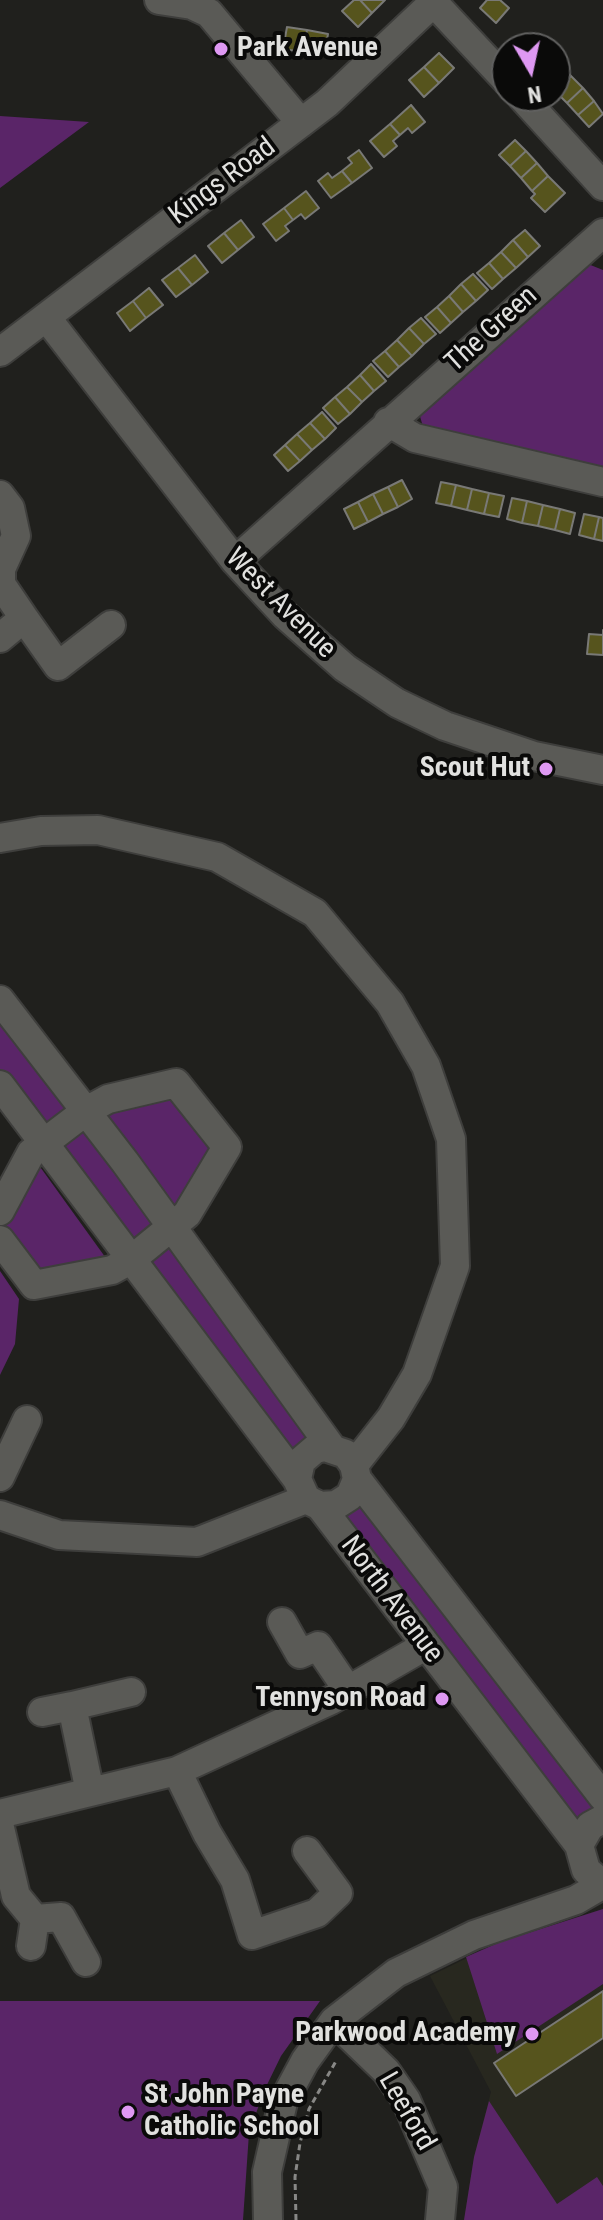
<!DOCTYPE html>
<html>
<head>
<meta charset="utf-8">
<style>
  body { margin:0 }
  #map { position:relative; width:603px; height:2220px; overflow:hidden; background:#20201d; font-family:"Roboto Condensed",sans-serif }
  canvas { display:block }
  .north { position:absolute; left:491px; top:32px; width:80px; height:80px; box-sizing:border-box; background:#0a0a09; border:2px solid #60605f; border-radius:50%; rotate:171deg; font-size:22px; font-weight:700; line-height:32px; text-align:center; color:#e1e1df }
  .north::after { content:''; display:block; margin:auto; width:28px; height:36px; background:#de98f2; clip-path:polygon(50% 0,100% 100%,50% 72%,0 100%) }
</style>
</head>
<body>
<div id="map">
<canvas width="603" height="2220"></canvas>
<div class="north">N</div>
</div>
<script>
const ctx = document.querySelector('canvas').getContext('2d');
ctx.lineJoin = 'round';
function fillPath(path, color) { ctx.fillStyle = color; ctx.fill(path, 'evenodd'); }
const shape = rows => new Path2D(rows.map(r => 'M' + r).join(''));
function stroke(path, color, width, dash) { ctx.strokeStyle = color; ctx.lineWidth = width; ctx.lineCap = dash ? 'butt' : 'round'; ctx.setLineDash(dash || []); ctx.stroke(path); }
function write(font, color, halo, rows, align = 'center') {
  ctx.font = font + ' "Roboto Condensed",sans-serif'; ctx.lineWidth = 8; ctx.setLineDash([]); ctx.textBaseline = 'middle'; ctx.strokeStyle = halo; ctx.fillStyle = color; for (const [text, x, y, turn = 0] of rows) {
    ctx.save(); ctx.translate(x, y); ctx.rotate((+turn || 0) * Math.PI / 180); ctx.textAlign = isNaN(turn) ? turn : align; if (halo) ctx.strokeText(text, 0, 0); ctx.fillText(text, 0, 0); ctx.restore();
  }
}
fillPath(shape([
  [603,1909,603,2220,464,2220,474,2157,491,2092,430,1976,500,1942]
]), '#28281f');
fillPath(shape([
  [0,116,89,122,0,188],
  [588,264,603,270,603,474,424,430,419,413],
  [0,1014,71,1107,44,1128,0,1070],
  [177,1096,215,1145,177,1211,104,1114],
  [86,1129,157,1223,132,1241,61,1148],
  [38,1164,108,1261,42,1278,2,1223],
  [173,1245,316,1439,291,1457,148,1263],
  [0,1271,19,1299,15,1344,0,1375],
  [361,1496,598,1809,574,1827,337,1515],
  [603,1909,603,1984,497,2054,466,1957,500,1942],
  [0,2001,320,2001,281,2056,264,2091,249,2133,243,2220,0,2220],
  [489,2101,557,2204,597,2177,603,2186,603,2220,464,2220,474,2157]
]), '#5a2568');
const building = shape([
  [354,0,360,0,372,13,358,27,342,11,354,0],
  [360,0,385,0,372,13,360,0],
  [487,0,500,0,509,8,496,23,480,8,487,0],
  [287,27,307,30,303,52,283,49,287,27],
  [307,30,328,34,324,56,303,52,307,30],
  [439,53,454,68,439,83,424,67,439,53],
  [561,65,571,76,555,91,555,71,561,65],
  [424,67,439,83,424,97,409,80,424,67],
  [571,76,583,88,567,103,555,91,571,76],
  [583,88,594,101,578,115,567,103,583,88],
  [594,101,603,114,589,127,578,115,594,101],
  [411,105,425,122,412,133,408,128,400,135,390,124,411,105],
  [390,124,400,135,393,141,397,146,384,157,370,141,390,124],
  [515,140,526,151,510,166,499,155,515,140],
  [359,150,372,168,352,183,342,171,352,163,348,158,359,150],
  [526,151,537,163,521,178,510,166,526,151],
  [537,163,548,176,532,191,521,178,537,163],
  [342,171,352,183,331,198,318,181,328,173,332,178,342,171],
  [548,176,565,193,545,212,531,198,535,194,532,191,548,176],
  [306,191,319,208,305,219,301,214,293,220,284,208,306,191],
  [284,208,293,220,285,226,289,231,276,241,263,224,284,208],
  [241,220,254,237,238,250,224,233,241,220],
  [525,230,540,246,528,257,513,240,525,230],
  [224,233,238,250,222,263,208,246,224,233],
  [513,240,528,257,516,268,501,252,513,240],
  [501,252,516,268,503,279,489,263,501,252],
  [195,255,208,272,192,285,178,268,195,255],
  [489,263,503,279,492,289,477,273,489,263],
  [178,268,192,285,176,297,162,280,178,268],
  [473,274,488,290,476,301,461,284,473,274],
  [461,284,476,301,463,312,449,296,461,284],
  [149,288,163,305,146,318,133,301,149,288],
  [449,296,463,312,451,323,437,307,449,296],
  [133,301,146,318,130,331,117,313,133,301],
  [437,307,451,323,440,333,425,317,437,307],
  [421,318,436,334,424,344,409,328,421,318],
  [409,328,424,344,412,356,397,340,409,328],
  [397,340,412,356,399,367,385,351,397,340],
  [385,351,399,367,388,377,373,361,385,351],
  [371,364,386,381,374,391,360,375,371,364],
  [360,375,374,391,362,402,347,387,360,375],
  [347,387,362,402,350,414,335,397,347,387],
  [335,397,350,414,338,424,323,408,335,397],
  [322,412,336,428,325,439,310,423,322,412],
  [310,423,325,439,312,450,297,434,310,423],
  [297,434,312,450,300,461,285,445,297,434],
  [285,445,300,461,288,471,274,455,285,445],
  [402,480,412,499,398,507,388,487,402,480],
  [441,482,456,485,451,506,436,503,441,482],
  [456,485,472,489,467,510,451,506,456,485],
  [388,487,398,507,383,514,373,494,388,487],
  [472,489,489,493,484,514,467,510,472,489],
  [489,493,504,496,499,517,484,514,489,493],
  [373,494,383,514,368,522,358,502,373,494],
  [512,498,527,501,522,523,507,519,512,498],
  [527,501,543,505,538,526,522,523,527,501],
  [358,502,368,522,354,529,344,509,358,502],
  [543,505,560,509,555,530,538,526,543,505],
  [560,509,575,513,570,534,555,530,560,509],
  [584,514,599,517,594,539,579,535,584,514],
  [599,517,603,518,603,541,594,539,599,517],
  [603,630,603,655,587,654,589,634,603,635,603,630],
  [603,1991,603,2038,516,2096,494,2063,603,1991]
]);
fillPath(building, '#56541d');
stroke(building, '#797976', 2);
const minor = shape([
  [159,0,192,5,209,13,301,123],
  [434,3,507,81],
  [521,96,603,186],
  [46,317,235,561,285,615,345,668,397,703,445,726,534,756,603,770],
  [0,352,327,103,436,0],
  [388,422,415,438,603,482],
  [0,495,10,508,16,536,1,569,1,584,24,618,0,638],
  [235,561,603,233],
  [24,618,58,666,111,625],
  [0,838,41,831,98,830,217,857,315,913,390,1003,426,1066,451,1139,455,1266,417,1374,391,1418,354,1465],
  [0,1000,125,1162,331,1447],
  [0,1085,297,1479,306,1499,320,1506,336,1505,350,1496,357,1479,354,1465,346,1454,325,1447,315,1449,301,1461,297,1479],
  [0,1211,31,1153,86,1111,108,1099,176,1083,227,1147,187,1214,132,1259,112,1270,34,1285,0,1240],
  [0,1477,27,1420],
  [357,1479,603,1797],
  [320,1506,579,1845,586,1870,603,1885],
  [0,1515,59,1535,197,1542,306,1499],
  [282,1622,300,1654,318,1646,348,1690],
  [72,1706,131,1692],
  [42,1712,72,1706,90,1792],
  [177,1771,207,1833,235,1880,252,1935,317,1913,338,1893,307,1851],
  [0,1814,177,1771,331,1700,425,1646],
  [0,1828,16,1896,35,1919,61,1917,86,1962],
  [579,1845,590,1826,603,1819],
  [31,1946,35,1919],
  [334,2021,386,2071,406,2100,443,2187,440,2220],
  [268,2220,267,2172,283,2102,305,2061,334,2021,396,1973,474,1935,576,1900,602,1885]
]);
stroke(minor, '#3e3e3c', 32);
stroke(shape([
  [296,2220,295,2177,300,2143,309,2109,336,2061]
]), '#888886', 3, [6, 4]);
stroke(minor, '#5a5a56', 28);
for (const [x, y, r, color] of [
  [221,49,8,"#de98f2"],
  [546,769,8,"#de98f2"],
  [442,1699,8,"#de98f2"],
  [532,2034,8,"#de98f2"],
  [128,2112,8,"#de98f2"]
]) { const dot = new Path2D(); dot.arc(x, y, r, 0, 2 * Math.PI); ctx.fillStyle = color; ctx.fill(dot); stroke(dot, '#0a0a09', 3); }
write('bold 28px', '#e1e1df', '#0a0a09', [
  ["Park Avenue",237,49,"left"],
  ["Scout Hut",530,769],
  ["Tennyson Road",426,1699],
  ["Parkwood Academy",516,2034],
  ["St John Payne",144,2096,"left"],
  ["Catholic School",144,2128,"left"]
], 'right');
write('28px', '#e1e1df', '#0a0a09', [
  ["Kings Road",223,182,-37],
  ["The Green",492,330,-42],
  ["West Avenue",280,604,45],
  ["North Avenue",391,1600,53],
  ["Leeford",406,2112,60]
]);
</script>
</body>
</html>
